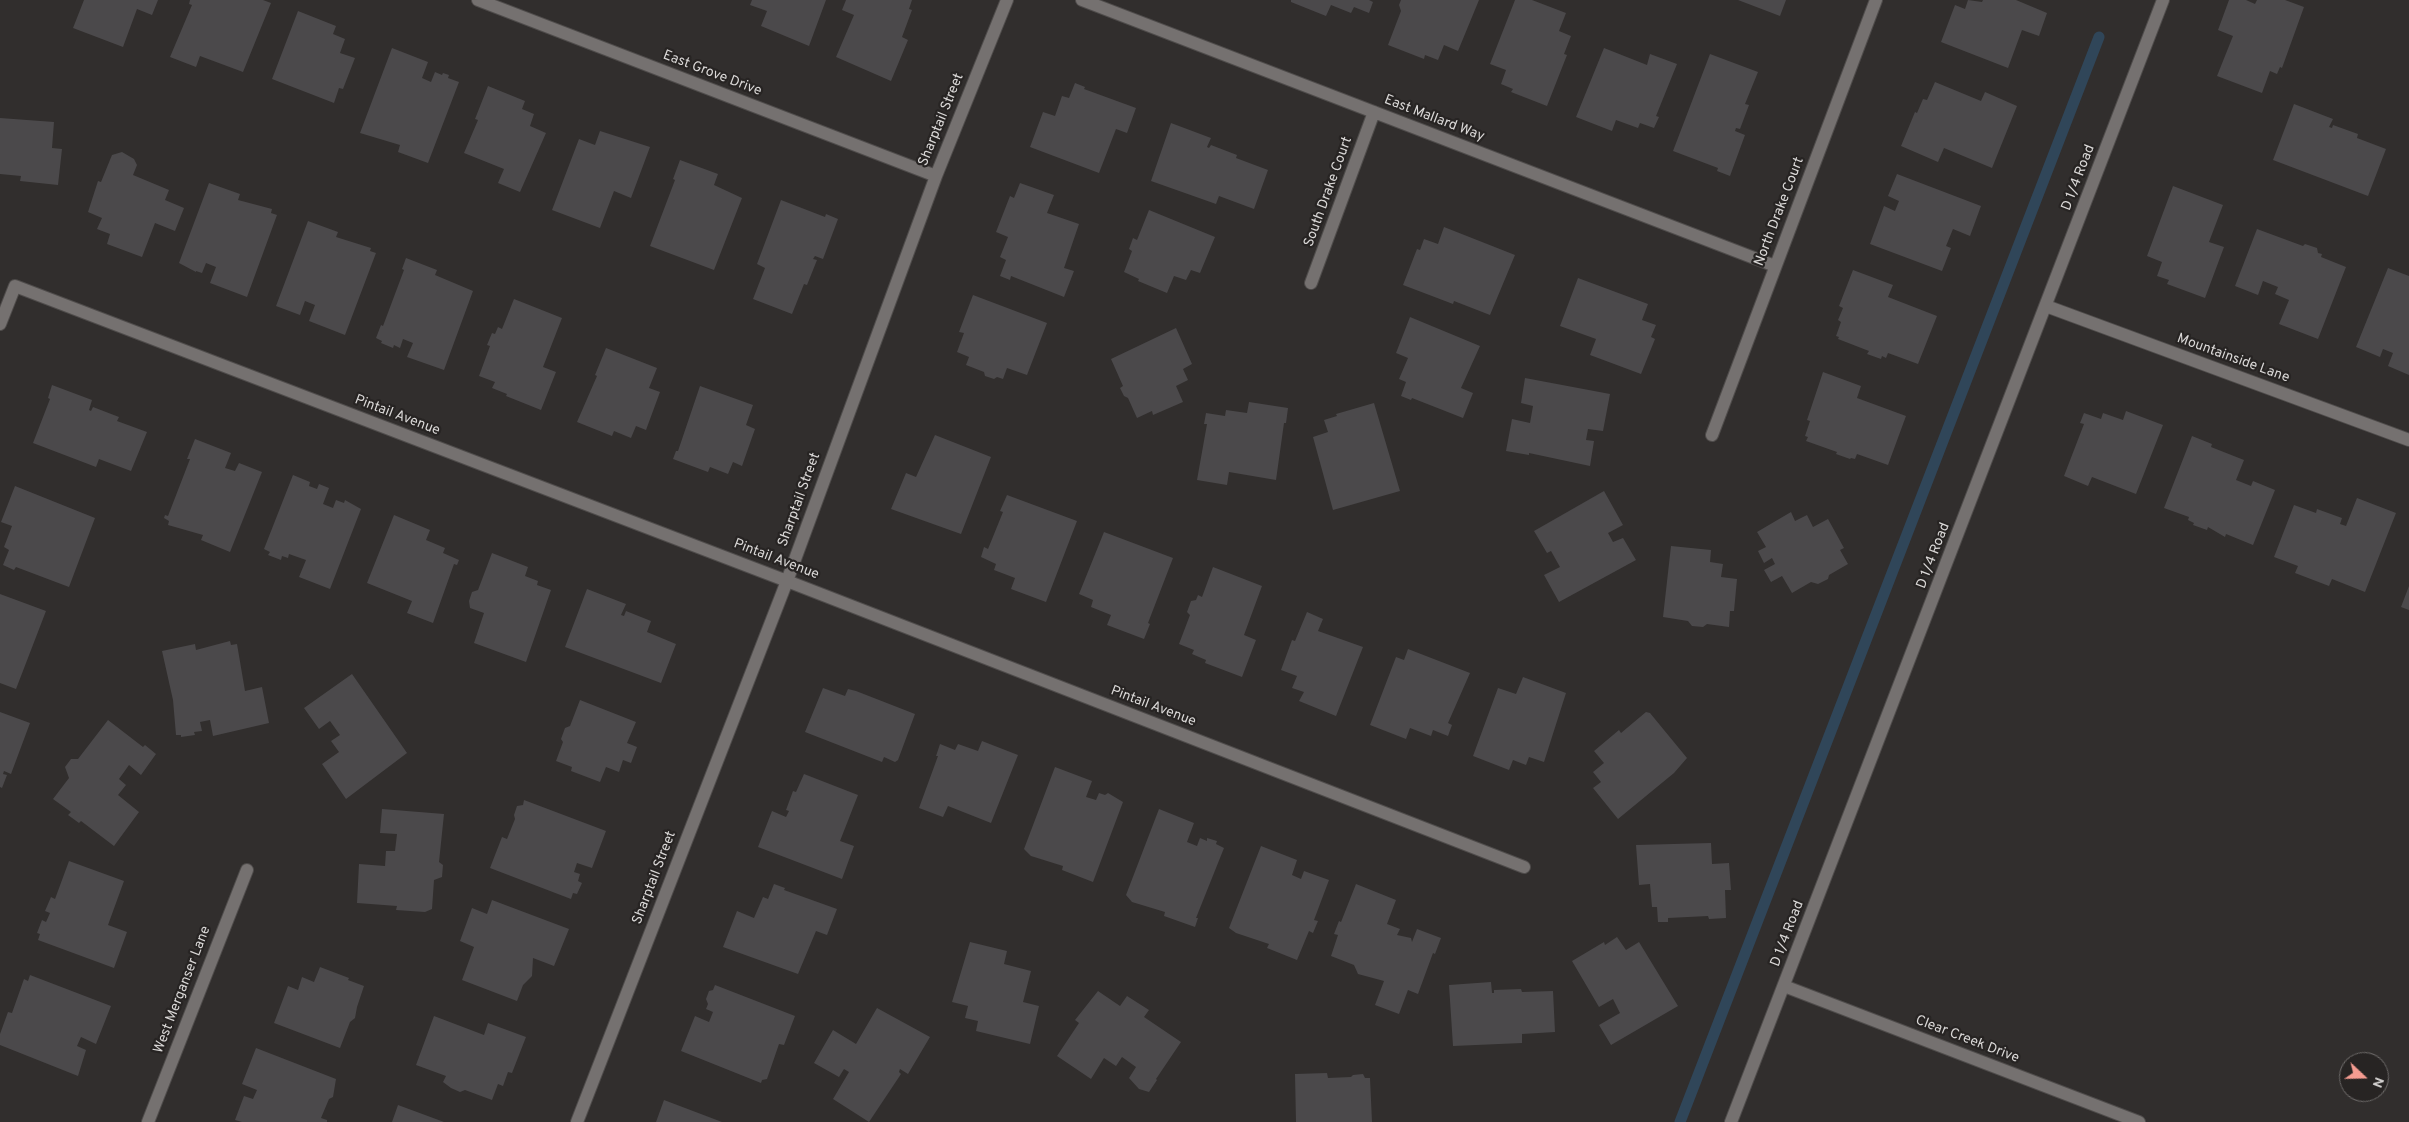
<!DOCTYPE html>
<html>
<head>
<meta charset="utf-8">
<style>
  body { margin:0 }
  #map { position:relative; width:2409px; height:1122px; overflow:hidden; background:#312e2d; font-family:Overpass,sans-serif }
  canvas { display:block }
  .north { position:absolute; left:2339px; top:1052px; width:50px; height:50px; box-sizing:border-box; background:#272423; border:1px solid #6f6c6b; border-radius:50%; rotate:111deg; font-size:14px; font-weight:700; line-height:20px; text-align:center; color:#dad8d7 }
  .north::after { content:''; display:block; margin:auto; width:18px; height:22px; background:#f59c91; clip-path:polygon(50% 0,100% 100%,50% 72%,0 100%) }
</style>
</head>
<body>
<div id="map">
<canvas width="2409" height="1122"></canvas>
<div class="north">N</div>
</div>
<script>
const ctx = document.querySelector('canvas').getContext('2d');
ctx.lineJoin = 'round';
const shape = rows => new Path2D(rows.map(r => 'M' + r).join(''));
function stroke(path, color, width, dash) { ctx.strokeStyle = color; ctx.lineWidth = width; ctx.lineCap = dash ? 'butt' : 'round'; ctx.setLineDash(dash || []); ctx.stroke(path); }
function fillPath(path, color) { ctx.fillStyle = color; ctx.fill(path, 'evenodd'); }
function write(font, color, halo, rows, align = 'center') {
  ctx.font = font + ' Overpass,sans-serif'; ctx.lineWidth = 4.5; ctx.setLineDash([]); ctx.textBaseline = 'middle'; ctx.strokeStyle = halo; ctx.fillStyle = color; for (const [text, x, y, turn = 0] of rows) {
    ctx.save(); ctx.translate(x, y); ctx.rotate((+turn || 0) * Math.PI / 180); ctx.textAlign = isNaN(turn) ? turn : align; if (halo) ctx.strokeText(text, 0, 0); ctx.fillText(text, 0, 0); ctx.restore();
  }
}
stroke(shape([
  [1680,1122,2099,37]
]), '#304659', 11);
fillPath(shape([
  [84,0,158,0,152,15,137,9,123,47,73,28],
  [190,0,263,0,271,3,243,72,200,56,196,67,170,57,192,5,189,4],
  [752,0,826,0,809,46,761,26,767,11,750,5],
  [846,0,912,0,909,9,912,10,902,37,908,40,891,81,836,57,854,15,842,10],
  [1291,0,1369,0,1373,2,1369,13,1354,7,1351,13,1331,5,1326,16,1291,2],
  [1401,0,1479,0,1458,51,1444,45,1438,60,1425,55,1424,59,1388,45,1401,11,1399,5],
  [1515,0,1532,0,1566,13,1559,31,1571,36,1564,54,1567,55,1547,106,1511,92,1513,89,1501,84,1506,70,1490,64],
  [1738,0,1786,0,1780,16],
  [1968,0,1982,2,1983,0,2016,0,2047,13,2039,36,2022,30,2008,68,1941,42,1955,5,1965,9],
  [2229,0,2246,0,2255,4,2257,0,2285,0,2304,7,2282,68,2280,67,2277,74,2270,71,2262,93,2217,76,2233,36,2218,30],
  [298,11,336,26,333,34,345,39,340,53,355,58,343,89,339,88,334,103,272,79],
  [392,48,428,62,422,78,431,82,435,72,442,75,443,73,449,75,448,78,459,82,428,163,398,152,400,145,360,133],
  [1604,48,1647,65,1650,54,1677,64,1656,116,1659,117,1654,128,1640,123,1638,128,1616,120,1612,131,1576,117],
  [1710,54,1758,72,1745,104,1749,105,1740,129,1736,128,1735,131,1745,135,1730,176,1717,171,1718,168,1673,151],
  [1935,82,1981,101,1985,92,2017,106,1992,168,1944,148,1938,162,1901,146,1915,112,1917,113,1923,99,1927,100],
  [1075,83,1085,87,1084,89,1136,108,1127,133,1116,129,1099,173,1030,147,1043,112,1055,116,1062,96,1069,98],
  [488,86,525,101,522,109,534,114,530,126,546,133,520,192,498,183,504,169,464,153,478,120,475,119],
  [2294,104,2333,119,2329,127,2332,128,2333,125,2358,134,2357,138,2386,149,2368,196,2273,160],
  [0,118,54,122,52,148,62,149,58,185,20,181,21,176,0,174],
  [1171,123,1211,138,1207,147,1209,148,1211,145,1237,155,1236,158,1268,170,1254,209,1219,196,1216,204,1151,181],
  [600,131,650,147,631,198,614,191,600,228,552,210,579,139,595,145],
  [122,152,134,159,137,165,133,175,169,190,165,200,184,208,175,231,155,223,142,257,107,244,110,234,97,229,102,218,88,212,98,181,101,182,112,155],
  [680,160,718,174,714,185,742,198,714,270,650,246,675,180,673,179],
  [1897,174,1981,206,1970,236,1953,229,1946,246,1951,248,1942,271,1870,244,1884,206,1895,211,1899,201,1888,196],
  [209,183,240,194,238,200,272,209,271,213,277,215,247,297,210,283,216,267,206,263,202,273,196,271,196,272,179,263],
  [1020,183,1054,195,1047,213,1079,224,1064,268,1074,271,1064,297,1011,276,1010,280,1000,276,1006,260,1000,257,1008,237,996,232,1010,196,1014,198],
  [2173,186,2223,205,2209,242,2224,247,2205,298,2167,284,2169,280,2157,276,2162,262,2147,256],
  [781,200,825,217,826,214,838,219,823,259,815,256,813,259,817,260,807,285,804,284,792,314,753,299,765,268,757,264],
  [1149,210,1215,237,1200,273,1191,270,1186,280,1174,276,1167,293,1138,281,1139,279,1124,272,1132,251,1129,249,1133,238,1137,240],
  [308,221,338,232,336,237,371,248,370,251,376,253,345,335,309,321,315,305,305,301,300,315,276,306],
  [1444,227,1515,255,1490,315,1454,301,1453,304,1403,285,1417,249,1420,250,1424,239,1438,244],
  [2257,229,2303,246,2305,244,2317,248,2318,253,2322,254,2321,257,2346,267,2318,339,2279,324,2289,300,2275,294,2278,287,2263,281,2258,295,2235,286],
  [406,258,437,270,435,275,473,291,444,370,407,357,413,343,403,339,400,348,394,345,393,348,381,343,382,341,376,338,381,325,383,326,404,270,402,269],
  [2388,268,2409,276,2409,375,2388,366,2393,353,2383,349,2380,357,2356,347],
  [1853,270,1893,285,1888,297,1937,316,1918,364,1888,353,1886,358,1882,356,1881,359,1867,354,1869,351,1838,339,1839,337,1836,336,1841,322,1838,320,1843,308,1839,306],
  [1578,278,1648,304,1642,320,1656,325,1651,337,1655,339,1641,374,1590,355,1596,339,1560,326],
  [973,295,1047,323,1027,375,1007,368,1003,379,997,377,994,379,985,376,984,372,966,365,969,357,957,352,964,333,959,332],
  [514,299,562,318,543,367,556,372,541,410,506,396,507,394,492,388,495,382,479,376,490,346,487,345,492,333,495,334,498,327,502,329],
  [1410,317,1480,346,1461,388,1473,393,1463,418,1412,398,1411,400,1401,396,1406,382,1399,379,1408,358,1396,353],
  [1176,328,1192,364,1183,369,1188,380,1176,386,1183,402,1153,415,1152,411,1137,418,1128,398,1124,396,1120,388,1123,386,1111,359],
  [606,348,657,368,649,388,660,392,646,430,636,426,631,438,614,431,612,436,577,422,597,376,595,375],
  [1823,372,1861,386,1857,398,1906,416,1888,465,1857,454,1855,459,1851,458,1850,459,1836,454,1837,452,1806,441,1808,437,1805,436,1810,421,1807,420],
  [1525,378,1610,394,1603,431,1588,429,1586,440,1594,441,1590,466,1529,453,1529,455,1506,451,1512,419,1530,423,1533,406,1521,403],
  [52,385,92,400,89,410,91,411,93,407,119,417,117,421,147,432,131,471,99,459,96,467,33,443,50,399,48,398],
  [700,386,753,405,746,425,755,429,742,466,733,462,728,474,710,467,708,472,673,459,676,451,678,451],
  [1249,402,1288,408,1286,423,1284,423,1276,480,1229,472,1227,485,1197,480,1207,424,1204,424,1206,413,1225,416,1226,410,1247,413],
  [1374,403,1400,491,1333,510,1313,437,1328,432,1324,420,1337,416,1336,414],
  [2126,411,2163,425,2136,494,2092,477,2088,486,2064,476,2084,424,2080,423,2084,413,2101,419,2103,413,2123,420],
  [935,435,991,457,961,534,891,509,906,473,916,477],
  [2192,436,2212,444,2211,447,2244,460,2236,480,2251,486,2253,481,2275,490,2253,545,2226,534,2225,537,2208,527,2207,530,2193,525,2194,523,2188,520,2189,517,2164,508],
  [195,439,231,453,225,468,235,471,239,463,262,472,230,552,201,540,203,535,168,525,169,521,164,518,165,515,168,516,190,459,187,459],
  [293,475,310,482,309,486,317,489,319,484,329,488,323,504,333,508,336,500,344,503,345,500,361,509,330,589,299,577,306,560,289,554,288,558,282,556,281,560,268,555,270,552,264,549],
  [15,486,95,518,69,587,16,567,14,570,3,565,9,550,4,547,12,526,1,522],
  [1604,491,1623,525,1608,533,1613,542,1623,538,1636,560,1559,602,1544,575,1560,567,1551,551,1547,553,1534,531],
  [1007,495,1077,521,1046,602,1011,589,1015,578,994,570,996,564,981,557,984,547,988,549,1003,512,1000,511],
  [2357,498,2396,513,2365,592,2332,579,2329,586,2295,573,2298,566,2274,557,2294,505,2316,513,2317,509,2342,518,2340,524,2346,526],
  [1791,512,1795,521,1807,515,1813,527,1828,519,1844,548,1840,550,1848,564,1829,575,1828,579,1818,584,1811,582,1792,593,1782,576,1771,582,1764,570,1775,564,1772,558,1764,563,1758,551,1766,547,1757,532],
  [394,515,430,530,426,540,445,548,443,553,459,560,457,565,454,564,433,623,407,613,412,601,367,583],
  [1104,532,1173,558,1148,623,1150,624,1144,639,1107,625,1111,615,1091,607,1093,600,1079,594],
  [1671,546,1711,550,1710,562,1723,564,1721,577,1737,579,1734,611,1730,611,1729,627,1707,624,1703,627,1692,626,1688,621,1663,617],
  [492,553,528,567,525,576,538,581,537,585,551,590,526,662,474,643,484,613,470,608,469,601,472,592,478,590],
  [1213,567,1262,586,1244,635,1256,640,1242,677,1205,663,1206,660,1192,654,1194,650,1179,644,1190,615,1187,612,1191,601,1196,600,1198,595,1202,597],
  [2409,586,2409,610,2401,607],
  [587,589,626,604,621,615,624,616,626,611,651,621,647,632,676,644,661,683,565,647],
  [0,594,46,611,16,689,0,683],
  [1307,612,1323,619,1318,631,1363,647,1336,716,1299,701,1304,692,1292,688,1297,676,1281,670,1292,640,1295,641],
  [230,641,231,645,237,644,245,691,262,687,269,723,213,736,210,720,200,722,202,731,194,732,195,735,181,737,181,735,176,735,173,700,162,651,195,644,196,650],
  [1408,649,1470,673,1448,723,1452,725,1448,736,1433,730,1431,736,1410,728,1406,739,1370,725,1396,657,1404,660],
  [352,674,407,753,346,799,322,764,339,752,331,741,340,735,330,721,319,729,304,708],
  [1523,677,1566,693,1544,762,1529,757,1526,765,1513,760,1509,770,1473,756,1498,688,1516,694],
  [823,688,845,696,848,689,856,691,915,714,898,760,895,762,884,757,882,762,805,732],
  [580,700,636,722,627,743,637,747,631,763,623,760,619,772,606,767,600,782,571,771,572,767,556,761,563,742,561,739,565,728,570,726],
  [0,712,30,723,11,774,4,771,3,774,7,775,2,788,0,787],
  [1646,712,1650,713,1687,758,1674,773,1618,819,1593,788,1601,782,1593,772,1604,763,1594,751,1619,730,1621,733],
  [108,720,143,747,145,745,156,754,141,775,129,765,119,779,126,785,118,795,139,812,114,846,81,821,79,823,68,815,71,812,53,799,69,778,65,767,71,759,78,759],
  [982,741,1018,755,991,823,948,806,943,817,919,808,938,756,936,756,940,744,955,750,958,744,978,751],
  [1055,767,1092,781,1086,797,1096,800,1099,793,1105,795,1108,793,1123,802,1093,882,1062,870,1063,866,1031,856,1024,849],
  [804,774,858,795,840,841,854,846,842,879,758,847,772,811,786,817,789,811,786,810,793,791,796,792],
  [524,800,606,831,592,868,577,863,574,872,580,874,578,881,582,883,577,894,573,893,571,899,490,868,502,837,507,839,515,819,514,815,517,806,523,805],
  [382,809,444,814,439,862,443,865,442,877,434,880,432,909,425,912,396,910,397,906,357,903,359,864,385,866,386,851,395,851,397,834,380,833],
  [1159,809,1194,823,1187,842,1197,846,1200,838,1207,841,1207,838,1217,841,1216,844,1224,848,1196,918,1198,918,1195,927,1164,916,1165,912,1132,902,1126,895],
  [1711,843,1712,864,1729,863,1731,890,1725,890,1726,918,1709,919,1708,916,1668,918,1668,922,1658,922,1657,907,1652,907,1650,884,1639,885,1636,845],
  [1261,846,1297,860,1292,875,1301,879,1304,871,1329,880,1314,920,1318,921,1313,933,1309,931,1297,960,1267,948,1269,944,1236,933,1229,928],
  [69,861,124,881,108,925,127,932,114,968,38,940,40,934,37,933,42,920,46,922,50,913,45,911,51,897,55,899],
  [774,884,785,888,784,890,837,909,827,935,816,931,798,974,723,947,737,911,754,918,763,897,768,899],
  [1356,884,1396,900,1387,924,1400,929,1397,935,1411,938,1412,942,1417,929,1441,938,1435,954,1433,953,1418,994,1408,990,1399,1014,1375,1005,1384,981,1358,974,1354,965,1331,956,1338,935,1334,934,1339,921,1341,922],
  [492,900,569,929,554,966,533,958,532,976,523,985,517,1001,462,980,474,947,460,941,472,908,487,914],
  [1617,937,1626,950,1639,942,1678,1006,1611,1045,1599,1025,1620,1013,1613,999,1599,1007,1572,961,1604,942,1605,945],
  [970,942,1007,951,1004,964,1031,971,1023,1002,1039,1006,1030,1044,976,1031,978,1021,965,1018,968,1006,952,1002],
  [320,967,349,978,348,980,364,986,357,1007,355,1018,350,1022,340,1048,274,1023,288,986,298,990,302,977,314,982],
  [30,975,111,1006,96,1044,81,1037,77,1046,86,1050,78,1076,0,1045,0,1034,8,1012,12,1013,24,979,28,981],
  [1491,982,1492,993,1494,993,1494,990,1521,989,1522,992,1553,991,1555,1032,1522,1034,1522,1043,1453,1046,1449,985],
  [715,985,795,1016,784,1045,779,1044,767,1079,762,1080,761,1083,681,1051,695,1016,709,1022,713,1012,706,1009,708,1004,706,999,709,991,713,990],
  [1098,991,1120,1006,1127,996,1149,1010,1144,1017,1181,1042,1156,1079,1157,1080,1149,1092,1139,1089,1129,1078,1136,1067,1122,1057,1116,1066,1104,1058,1091,1079,1057,1056,1079,1023,1075,1020],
  [877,1008,930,1037,908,1074,900,1069,899,1072,901,1074,869,1122,833,1099,849,1072,844,1069,839,1077,814,1063,833,1030,856,1044],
  [434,1016,484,1035,488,1023,526,1037,512,1073,508,1072,503,1086,498,1084,492,1100,465,1090,460,1092,451,1088,443,1082,446,1076,416,1065],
  [256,1048,336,1079,333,1097,329,1099,321,1118,327,1120,327,1122,242,1122,235,1120,244,1096,253,1099,257,1090,242,1084],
  [1327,1073,1328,1078,1351,1077,1353,1075,1363,1074,1365,1078,1370,1078,1372,1122,1296,1122,1295,1074],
  [664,1100,722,1122,656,1122],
  [398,1105,444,1122,392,1122]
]), '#4b494b');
const minor = shape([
  [478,0,936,176],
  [1082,0,1775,266],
  [1311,283,1374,112],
  [2046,306,2409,440],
  [0,324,15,286,787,581,1524,867],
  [1712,435,1876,0],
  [1784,986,2139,1122],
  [148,1122,247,870],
  [577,1122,787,581,936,176,1007,0],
  [1731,1122,2163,0]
]);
stroke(minor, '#4f4c4b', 14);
stroke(minor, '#757170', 12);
write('14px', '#dad8d7', '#272423', [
  ["East Grove Drive",712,74,21],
  ["East Mallard Way",1434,119,21],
  ["Sharptail Street",942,120,-68],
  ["D 1/4 Road",2079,178,-69],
  ["South Drake Court",1329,192,-70],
  ["North Drake Court",1780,212,-69],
  ["Mountainside Lane",2233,359,20],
  ["Pintail Avenue",397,416,21],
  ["Sharptail Street",800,500,-70],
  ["D 1/4 Road",1934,556,-69],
  ["Pintail Avenue",776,560,21],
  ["Pintail Avenue",1153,707,21],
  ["Sharptail Street",655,878,-69],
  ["D 1/4 Road",1788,934,-69],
  ["West Merganser Lane",183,990,-69],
  ["Clear Creek Drive",1967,1040,21]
]);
</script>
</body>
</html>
